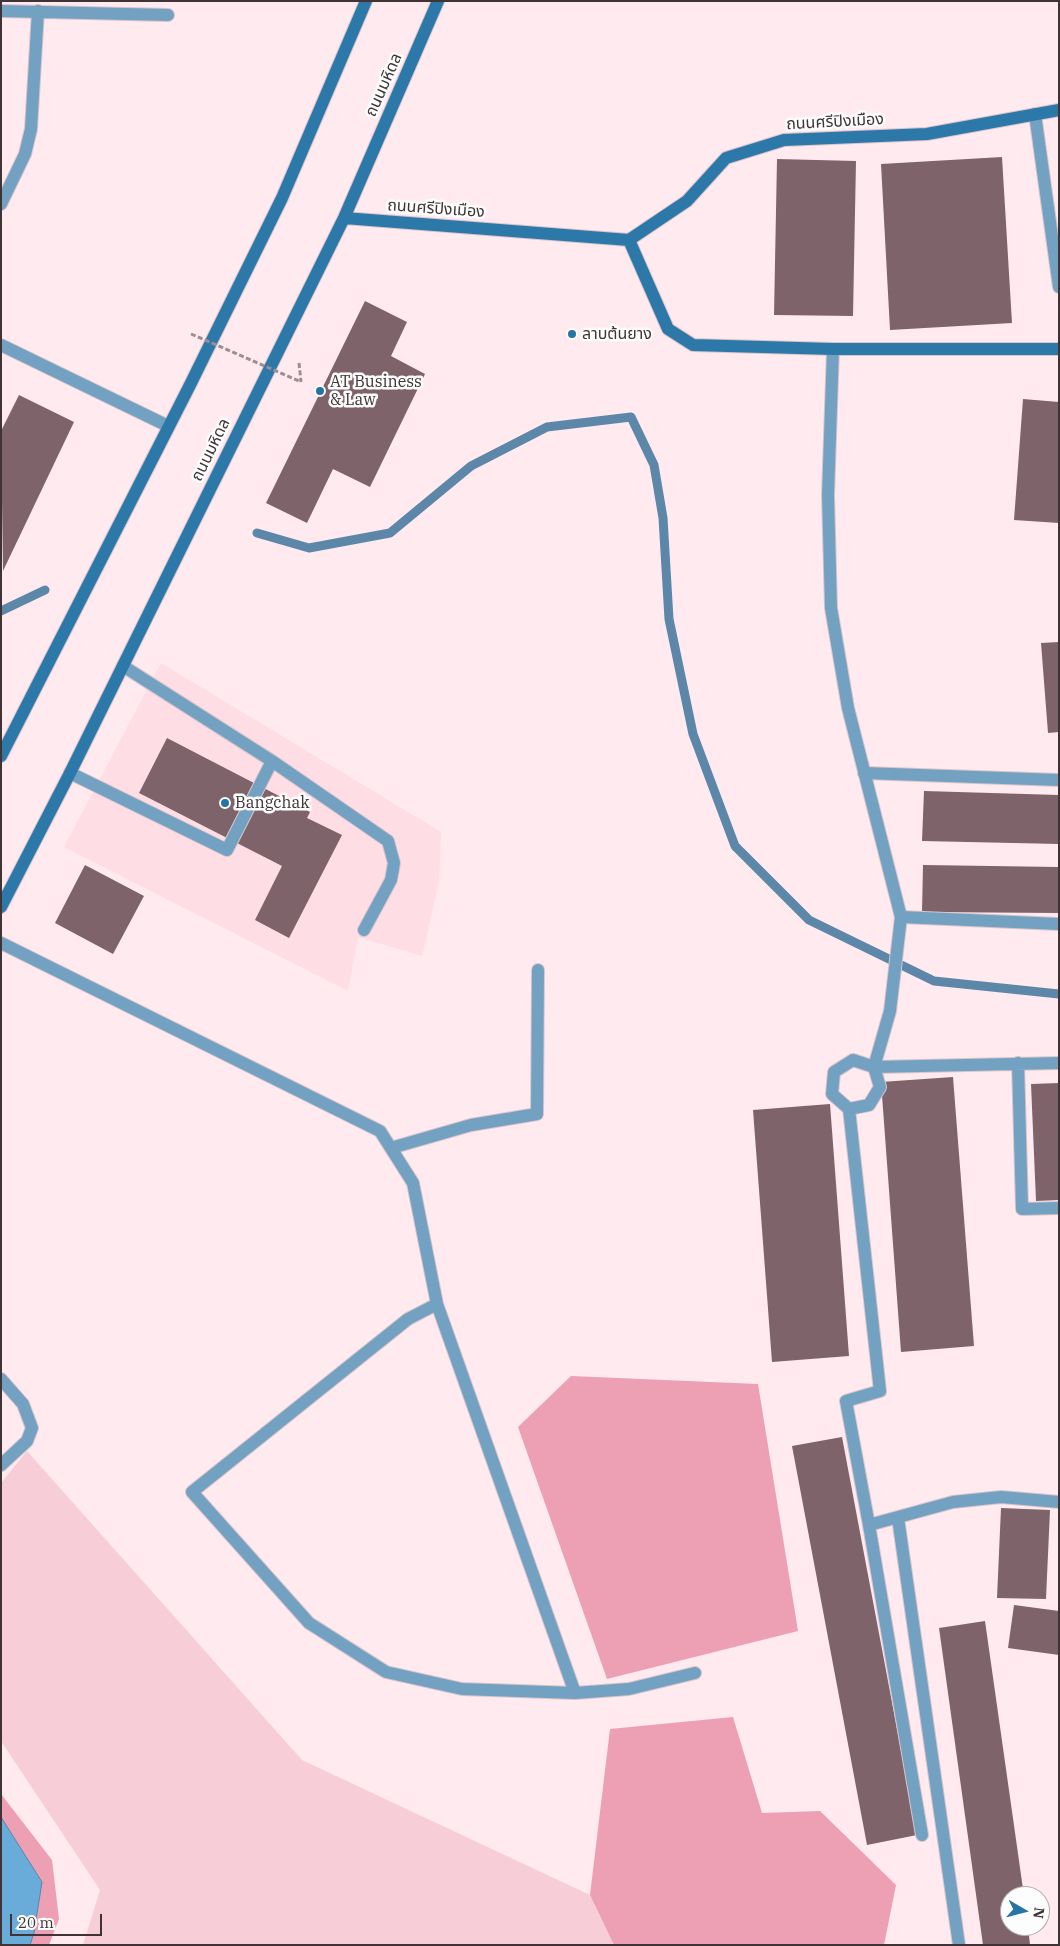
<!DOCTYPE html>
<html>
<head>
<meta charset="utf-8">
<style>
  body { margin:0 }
  #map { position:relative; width:1060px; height:1946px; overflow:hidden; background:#ffeaef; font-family:"IBM Plex Serif",serif }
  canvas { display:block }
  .frame { position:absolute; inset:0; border:2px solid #3f3336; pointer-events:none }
  .north { position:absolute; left:1000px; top:1886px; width:50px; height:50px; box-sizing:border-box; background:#fdfdfd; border:1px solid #b1acad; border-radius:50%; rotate:98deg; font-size:14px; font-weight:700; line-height:20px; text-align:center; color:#3f3336 }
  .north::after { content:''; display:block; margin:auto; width:18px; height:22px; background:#2475a6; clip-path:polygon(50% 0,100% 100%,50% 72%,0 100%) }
  .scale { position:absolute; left:10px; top:1914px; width:92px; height:22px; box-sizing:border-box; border:2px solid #3f3336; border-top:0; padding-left:6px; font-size:15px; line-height:18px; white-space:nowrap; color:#3f3336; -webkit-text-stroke:4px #fdfdfd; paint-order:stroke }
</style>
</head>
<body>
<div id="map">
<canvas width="1060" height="1946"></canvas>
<div class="frame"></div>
<div class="north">N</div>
<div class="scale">20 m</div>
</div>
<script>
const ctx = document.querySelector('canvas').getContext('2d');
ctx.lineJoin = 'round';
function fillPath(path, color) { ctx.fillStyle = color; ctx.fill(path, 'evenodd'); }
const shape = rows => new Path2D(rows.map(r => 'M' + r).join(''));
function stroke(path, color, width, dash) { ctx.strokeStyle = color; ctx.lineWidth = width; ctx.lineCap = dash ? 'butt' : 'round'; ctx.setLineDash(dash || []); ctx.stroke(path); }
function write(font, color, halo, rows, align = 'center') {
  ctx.font = font + ' "IBM Plex Serif","Noto Sans Thai",serif'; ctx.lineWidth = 5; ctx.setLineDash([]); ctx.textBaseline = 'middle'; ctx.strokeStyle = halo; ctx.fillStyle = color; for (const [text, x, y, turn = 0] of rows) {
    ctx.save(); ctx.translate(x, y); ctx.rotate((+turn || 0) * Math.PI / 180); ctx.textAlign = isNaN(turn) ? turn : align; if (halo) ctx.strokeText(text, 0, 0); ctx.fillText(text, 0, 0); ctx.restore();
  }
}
fillPath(shape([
  [161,663,441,832,439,882,422,956,358,937,348,991,64,847]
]), '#fedde4');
fillPath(shape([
  [27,1451,302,1760,590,1895,614,1945,83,1945,100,1890,1,1741,1,1483]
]), '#f7ced7');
fillPath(shape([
  [571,1376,758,1384,798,1631,607,1679,518,1427],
  [733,1717,762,1813,820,1811,896,1885,884,1945,614,1945,590,1895,610,1729],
  [1,1794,52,1860,59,1919,49,1945,1,1945]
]), '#ed9fb4');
const water = shape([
  [1,1817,42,1882,34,1933,30,1945,1,1945,1,1817]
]);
fillPath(water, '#69abd9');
stroke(water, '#5c87a8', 1);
stroke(shape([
  [257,533,309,548,390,533,471,466,547,427,631,417,654,465,663,518,669,619,693,734,735,846,809,920,934,981,1059,994],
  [1,611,45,590]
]), '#5c87a8', 9);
fillPath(shape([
  [1002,157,1012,323,890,330,881,164],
  [777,159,856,161,853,316,774,315],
  [365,301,407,322,391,356,425,374,370,487,333,469,307,523,266,503],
  [19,395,74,422,3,571,1,431],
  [1023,399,1059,402,1059,523,1014,520],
  [1059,642,1059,732,1048,733,1041,643],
  [167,738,310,812,307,818,342,835,289,938,255,920,282,866,139,793],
  [924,791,1059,795,1059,844,922,841],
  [85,865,144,896,113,954,55,923],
  [923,865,1059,867,1059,913,922,912],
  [953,1077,974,1346,901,1352,881,1082],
  [1059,1083,1059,1200,1036,1201,1031,1084],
  [830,1104,849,1356,772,1362,753,1110],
  [842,1437,917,1835,867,1845,792,1446],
  [1001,1508,1050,1510,1046,1599,997,1598],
  [1014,1605,1059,1611,1059,1655,1008,1648],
  [985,1621,1024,1896,1010,1896,1010,1926,1028,1926,1030,1945,983,1945,939,1628]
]), '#7f636a');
const lane = shape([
  [272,761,388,841,394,863,391,880,364,930],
  [70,773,227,850,272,761,123,666],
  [864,773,1059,780],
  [901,917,1059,924],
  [1018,1063,1022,1209,1059,1208],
  [874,1067,1059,1063],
  [1,1379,23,1404,32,1428,27,1441,1,1465]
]);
const street = shape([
  [1,11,168,15],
  [1035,114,1059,287],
  [1,204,25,154,31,129,38,11],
  [1,345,168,426],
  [833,349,828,495,831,608,848,708,901,917,890,1011,874,1067,880,1087,869,1105,849,1109,832,1094,834,1072,853,1060,874,1067],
  [1,943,380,1131,413,1183,437,1304,575,1693],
  [849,1109,880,1391,846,1401,869,1525,953,1502,1001,1497,1059,1502],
  [391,1148,471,1125,537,1114,538,970],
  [437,1304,408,1319,192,1492,309,1623,386,1672,462,1689,575,1693,629,1689,695,1673],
  [898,1518,959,1945],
  [869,1525,922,1835]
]);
const secondary = shape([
  [344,218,629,240,687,201,726,158,784,140,927,134,1059,110],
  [629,240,668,329,693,345,833,349,1059,349],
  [1,756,190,385,282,198,366,1],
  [1,907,70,773,344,218,438,1]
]);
stroke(lane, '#d9c5ca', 14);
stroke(street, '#d9c5ca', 14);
stroke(secondary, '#d9c5ca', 14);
stroke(shape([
  [299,363,301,382]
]), '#9e8d91', 3, [5, 2.5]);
stroke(lane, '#73a1c2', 12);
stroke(street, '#73a1c2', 12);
stroke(secondary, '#2c79a9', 12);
stroke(shape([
  [191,334,301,382]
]), '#9e8d91', 3, [5, 2.5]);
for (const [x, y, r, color] of [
  [572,334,5,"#2475a6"],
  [320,391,5,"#2475a6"],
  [225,803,5,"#2475a6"]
]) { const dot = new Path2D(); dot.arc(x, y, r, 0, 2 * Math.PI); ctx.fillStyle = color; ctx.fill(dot); stroke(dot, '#fdfdfd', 2); }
write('16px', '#3f3336', '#fdfdfd', [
  ["ถนนมหิดล",384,85,-66],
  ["ถนนศรีปิงเมือง",835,122,-3],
  ["ถนนศรีปิงเมือง",436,209,4],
  ["ถนนมหิดล",211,450,-64]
]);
write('16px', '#3f3336', '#fdfdfd', [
  ["ลาบต้นยาง",582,334],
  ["AT Business",330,382],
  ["& Law",330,400],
  ["Bangchak",235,803]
], 'left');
</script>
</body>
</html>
